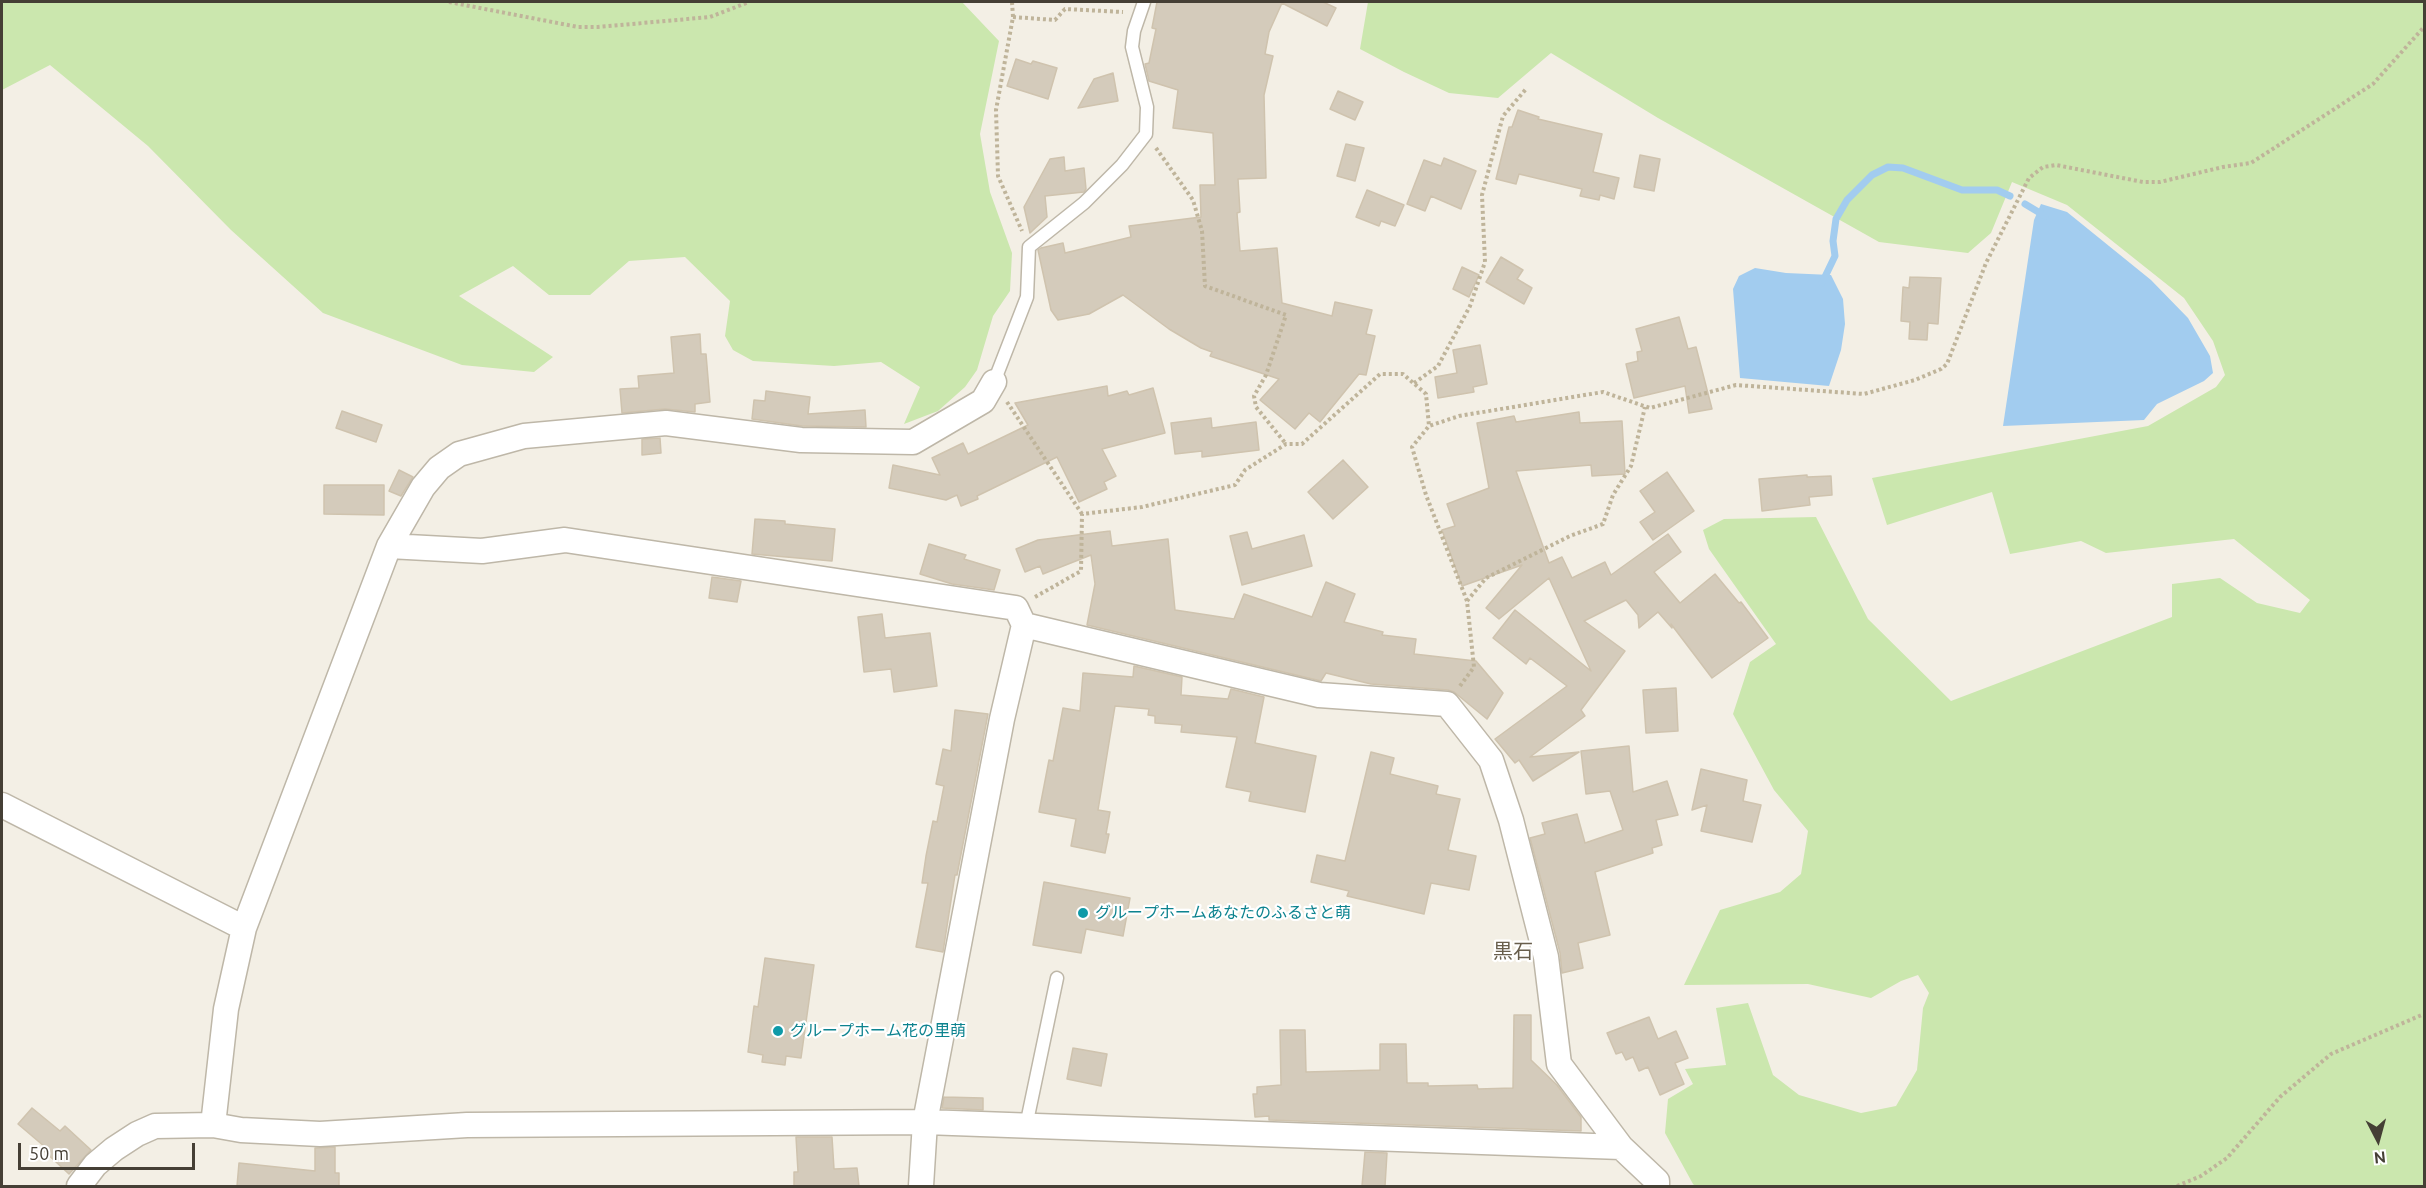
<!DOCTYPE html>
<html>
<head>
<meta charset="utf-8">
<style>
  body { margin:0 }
  #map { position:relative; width:2426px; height:1188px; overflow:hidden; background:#f3efe5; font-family:Ubuntu,sans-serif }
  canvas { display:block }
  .frame { position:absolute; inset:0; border:3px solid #453f35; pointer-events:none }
  .north { position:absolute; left:2348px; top:1110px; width:60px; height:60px; -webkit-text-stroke:4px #fff; paint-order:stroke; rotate:174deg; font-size:16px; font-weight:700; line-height:24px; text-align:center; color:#453f35 }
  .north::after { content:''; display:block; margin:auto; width:21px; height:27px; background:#453f35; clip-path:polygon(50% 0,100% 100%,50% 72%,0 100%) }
  .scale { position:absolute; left:18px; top:1143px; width:177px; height:27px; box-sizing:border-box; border:3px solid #453f35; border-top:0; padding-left:8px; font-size:18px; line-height:21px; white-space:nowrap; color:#453f35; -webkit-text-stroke:4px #fff; paint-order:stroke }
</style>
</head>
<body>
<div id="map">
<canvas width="2426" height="1188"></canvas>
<div class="frame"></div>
<div class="north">N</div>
<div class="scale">50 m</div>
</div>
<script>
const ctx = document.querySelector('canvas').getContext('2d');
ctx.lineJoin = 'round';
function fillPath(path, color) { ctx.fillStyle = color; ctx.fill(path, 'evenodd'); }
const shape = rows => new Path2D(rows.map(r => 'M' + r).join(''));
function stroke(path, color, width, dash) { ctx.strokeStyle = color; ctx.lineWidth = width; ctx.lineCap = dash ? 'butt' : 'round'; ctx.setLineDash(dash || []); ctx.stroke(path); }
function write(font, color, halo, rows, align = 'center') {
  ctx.font = font + ' Ubuntu,"Noto Sans JP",sans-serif'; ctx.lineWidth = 4.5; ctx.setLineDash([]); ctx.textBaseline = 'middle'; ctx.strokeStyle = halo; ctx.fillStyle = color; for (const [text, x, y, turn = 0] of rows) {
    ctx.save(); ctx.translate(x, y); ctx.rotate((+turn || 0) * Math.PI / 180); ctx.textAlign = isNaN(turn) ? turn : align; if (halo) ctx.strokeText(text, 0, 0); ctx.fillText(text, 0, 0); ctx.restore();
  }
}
fillPath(shape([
  [2,2,962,2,999,41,980,134,990,192,1012,253,1010,291,993,316,977,370,965,387,938,411,904,424,920,387,881,362,834,366,753,361,733,350,725,336,730,301,685,257,629,261,590,295,549,295,513,266,459,296,553,357,534,372,462,365,323,313,231,230,148,146,50,65,2,90],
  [1368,2,2424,2,2424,1186,1695,1186,1693,1184,1665,1133,1668,1099,1693,1084,1685,1069,1726,1065,1716,1008,1748,1003,1773,1075,1799,1095,1861,1113,1896,1106,1917,1070,1923,1008,1929,993,1918,975,1901,981,1871,998,1808,984,1684,985,1720,910,1780,892,1801,874,1808,831,1774,790,1733,714,1750,662,1776,644,1709,549,1703,530,1724,519,1816,517,1868,619,1951,701,2172,617,2172,584,2220,578,2257,603,2300,613,2310,600,2234,539,2106,553,2081,541,2010,554,1992,492,1887,525,1872,478,2148,426,2216,387,2225,375,2213,341,2184,298,2067,205,2012,182,1991,233,1968,253,1879,242,1658,118,1551,53,1498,98,1449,93,1404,72,1360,49]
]), '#cbe7ae');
fillPath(shape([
  [2041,204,2067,212,2151,280,2188,318,2210,356,2213,373,2204,381,2157,404,2144,420,2003,426,2034,220],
  [1755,268,1786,273,1831,275,1843,299,1845,324,1841,350,1829,386,1740,378,1733,289,1739,276]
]), '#a2ccef');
stroke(shape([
  [2025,204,2045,216],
  [1822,283,1835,256,1833,241,1836,219,1847,200,1872,175,1888,167,1903,168,1962,190,1997,190,2010,196]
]), '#a2ccef', 7);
const building = shape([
  [1157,2,1323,2,1336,8,1327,26,1282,3,1269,32,1265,54,1273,56,1264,95,1266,178,1238,179,1240,212,1237,213,1240,251,1277,248,1282,303,1332,316,1335,302,1372,310,1366,334,1375,336,1366,375,1359,374,1320,422,1309,413,1295,429,1260,400,1279,379,1210,356,1212,352,1201,348,1169,329,1123,295,1089,314,1058,320,1051,310,1038,250,1041,248,1063,243,1065,253,1131,237,1129,226,1201,217,1200,185,1215,185,1213,133,1173,128,1178,90,1149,81,1145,64,1149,63,1156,29,1152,28,1157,2],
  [1016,59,1031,64,1033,61,1057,68,1048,99,1007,86,1016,59],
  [1113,73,1118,101,1078,108,1094,79,1113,73],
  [1338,91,1363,102,1355,120,1330,109,1338,91],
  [1518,110,1539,117,1538,119,1602,134,1593,172,1619,178,1614,199,1600,195,1599,200,1580,196,1582,189,1519,174,1516,184,1496,179,1509,127,1512,127,1518,110],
  [1346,144,1364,148,1355,181,1337,176,1346,144],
  [1640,155,1660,159,1654,191,1634,187,1640,155],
  [1064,157,1065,171,1084,168,1086,189,1084,192,1045,196,1047,217,1030,233,1024,207,1050,159,1064,157],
  [1444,158,1476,171,1461,209,1431,196,1425,211,1407,204,1424,160,1441,166,1444,158],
  [1367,190,1404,205,1395,226,1381,221,1379,226,1356,217,1367,190],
  [1501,257,1523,270,1517,279,1532,288,1524,304,1486,282,1501,257],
  [1462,267,1479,275,1469,297,1453,289,1462,267],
  [1910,277,1941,278,1938,324,1928,323,1927,340,1909,339,1910,322,1901,321,1903,287,1909,288,1910,277],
  [1679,317,1688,349,1696,347,1712,409,1689,413,1685,386,1634,398,1626,364,1638,361,1637,352,1642,351,1636,329,1679,317],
  [700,334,701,354,706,354,710,402,695,404,695,412,665,409,622,413,620,389,639,388,638,376,674,373,671,337,700,334],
  [1480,345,1487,384,1473,387,1474,392,1438,398,1435,377,1457,373,1453,350,1480,345],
  [1107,386,1108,396,1127,391,1129,395,1153,388,1165,433,1102,449,1116,476,1104,482,1107,489,1079,502,1057,457,977,496,978,499,961,506,957,495,946,500,889,488,893,465,940,475,932,458,963,443,968,454,1028,425,1015,403,1107,386],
  [766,391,810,397,808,414,865,410,866,427,802,426,752,419,754,400,765,401,766,391],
  [342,411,382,425,376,442,336,428,342,411],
  [1579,412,1580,423,1622,421,1625,474,1592,476,1591,465,1516,471,1549,563,1562,557,1572,578,1605,562,1611,575,1668,534,1681,552,1654,572,1680,603,1715,574,1739,603,1741,602,1768,638,1712,678,1671,624,1672,628,1658,612,1639,628,1638,615,1626,600,1584,621,1625,651,1581,710,1585,716,1530,757,1579,752,1533,781,1519,760,1515,763,1495,739,1567,686,1530,658,1526,664,1493,638,1515,610,1591,671,1549,578,1499,619,1486,608,1522,565,1462,586,1442,530,1455,526,1447,504,1489,488,1477,423,1514,416,1516,422,1579,412],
  [1211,418,1212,428,1256,422,1259,450,1202,457,1202,451,1175,454,1171,423,1211,418],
  [660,438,661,453,642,455,642,439,660,438],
  [1343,460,1368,487,1333,519,1308,492,1343,460],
  [399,470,413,477,401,496,389,491,399,470],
  [1667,472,1694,511,1653,540,1640,522,1655,512,1640,491,1667,472],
  [1807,475,1807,477,1831,476,1832,495,1809,497,1810,505,1762,511,1759,479,1807,475],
  [324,485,384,485,384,515,324,514,324,485],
  [755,519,785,521,785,524,835,529,832,561,752,554,755,519],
  [1110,531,1112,546,1168,539,1175,610,1234,619,1244,594,1312,617,1326,582,1355,594,1344,622,1383,632,1382,635,1416,639,1414,654,1476,661,1503,693,1487,719,1454,692,1448,690,1371,684,1326,673,1321,681,1087,625,1095,584,1091,555,1043,574,1040,566,1025,572,1016,549,1038,540,1110,531],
  [1247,532,1252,549,1304,535,1312,566,1242,585,1230,536,1247,532],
  [929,544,966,555,964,559,1000,570,994,590,952,584,920,574,929,544],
  [712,577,741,581,737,602,709,598,712,577],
  [882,614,885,638,930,633,937,686,894,692,891,669,864,672,858,617,882,614],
  [1134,666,1182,677,1181,695,1228,699,1231,689,1264,697,1255,743,1316,756,1305,812,1249,801,1251,792,1226,787,1237,737,1181,732,1182,725,1155,723,1155,716,1148,715,1149,709,1115,706,1098,810,1110,812,1106,834,1109,834,1105,853,1071,846,1076,819,1039,812,1049,760,1053,761,1063,708,1080,711,1083,673,1133,677,1134,666],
  [1676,688,1678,731,1646,733,1643,690,1676,688],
  [955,710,988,714,957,875,955,875,943,952,916,947,928,883,922,883,926,856,933,821,937,822,944,786,936,784,943,749,951,751,955,710],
  [1629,746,1633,792,1667,781,1678,815,1656,820,1662,845,1652,848,1653,853,1595,872,1610,935,1578,943,1583,968,1562,973,1560,953,1530,838,1545,834,1542,823,1577,814,1585,843,1623,830,1610,791,1586,794,1581,751,1629,746],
  [1371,752,1394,758,1390,774,1438,786,1436,794,1460,799,1448,850,1476,856,1469,890,1431,883,1424,914,1347,896,1349,891,1311,882,1317,855,1345,861,1371,752],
  [1701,769,1747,780,1743,801,1761,805,1752,842,1701,831,1707,805,1692,810,1701,769],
  [1044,882,1130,898,1123,936,1086,929,1081,953,1033,945,1044,882],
  [765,958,814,965,801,1058,786,1056,785,1065,762,1062,763,1055,748,1052,754,1006,758,1007,765,958],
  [1514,1015,1531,1015,1531,1060,1557,1085,1581,1117,1581,1131,1269,1120,1269,1116,1255,1117,1253,1094,1257,1094,1257,1087,1281,1085,1280,1030,1305,1030,1306,1072,1380,1070,1380,1044,1406,1044,1407,1083,1428,1083,1428,1086,1477,1085,1478,1089,1513,1088,1514,1015],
  [1649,1017,1658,1039,1676,1031,1688,1058,1675,1063,1684,1084,1660,1095,1648,1067,1639,1071,1633,1057,1626,1060,1622,1052,1616,1054,1607,1033,1649,1017],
  [1073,1048,1107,1054,1101,1086,1067,1079,1073,1048],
  [944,1097,983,1098,983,1110,942,1108,944,1097],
  [32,1108,60,1131,65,1126,91,1150,69,1174,43,1150,45,1147,18,1124,32,1108],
  [796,1137,832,1137,834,1169,857,1168,859,1186,794,1186,794,1172,798,1172,796,1137],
  [335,1147,335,1173,339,1173,339,1186,237,1186,239,1163,315,1171,315,1148,335,1147],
  [1365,1152,1387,1153,1385,1186,1362,1186,1365,1152]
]);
fillPath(building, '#d4cbbb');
stroke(building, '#cfc3ae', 1.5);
const service = shape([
  [994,382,1027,297,1029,247,1084,203,1122,165,1146,134,1147,107,1132,47,1134,31,1144,2],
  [1026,1126,1057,978]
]);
const minor = shape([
  [389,546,482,551,565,540,1016,608,1024,625,1002,719,925,1122,921,1186],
  [1024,625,1319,695,1447,704,1491,760,1511,820,1546,957,1559,1064,1621,1147,1657,1181,1657,1186],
  [2,805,244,928],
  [213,1125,226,1009,244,928,389,546,423,487,439,468,459,454,524,436,666,423,801,440,913,442,983,401,994,382],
  [79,1186,95,1165,114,1149,137,1134,155,1126,213,1125,241,1130,320,1134,467,1125,925,1122,1621,1147]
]);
stroke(service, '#beb7a8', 15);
stroke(minor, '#beb7a8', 27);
stroke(shape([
  [449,2,578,27,598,27,710,17,749,2],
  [1012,2,1013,17,996,110,998,176,1022,231],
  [1013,17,1055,20,1065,9,1123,12],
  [1156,148,1193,200,1202,231,1205,286,1286,315,1266,375,1254,396,1256,407,1286,444],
  [1414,383,1438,366,1470,306,1485,262,1482,195,1503,116,1526,89],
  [1007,402,1082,514],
  [1035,597,1081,571,1082,514,1142,507,1235,485,1245,470,1286,444,1302,444,1380,374,1403,374,1426,394,1429,426],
  [1467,601,1486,578,1570,536,1603,524,1613,495,1631,466,1645,407],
  [1460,686,1474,667,1467,601,1426,495,1412,447,1429,426,1459,416,1603,392,1650,408,1736,385,1864,394,1915,380,1941,369,1947,364,1986,263,2029,178,2043,167,2056,165,2143,182,2160,182,2223,167,2251,163,2373,84,2424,27],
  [2177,1186,2201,1176,2227,1158,2280,1097,2331,1054,2424,1014]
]), '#bfb49a', 4, [3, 3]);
stroke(service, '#fff', 12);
stroke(minor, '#fff', 24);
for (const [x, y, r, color] of [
  [1083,913,6,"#0f9aa8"],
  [778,1031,6,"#0f9aa8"]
]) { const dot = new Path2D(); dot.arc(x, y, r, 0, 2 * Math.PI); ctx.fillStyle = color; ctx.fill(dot); stroke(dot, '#fff', 2); }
write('16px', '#0d838f', '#fff', [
  ["グループホームあなたのふるさと萌",1095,913],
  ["グループホーム花の里萌",790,1031]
], 'left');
write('20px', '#685e4c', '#fff', [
  ["黒石",1513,951]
]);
</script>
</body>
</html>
